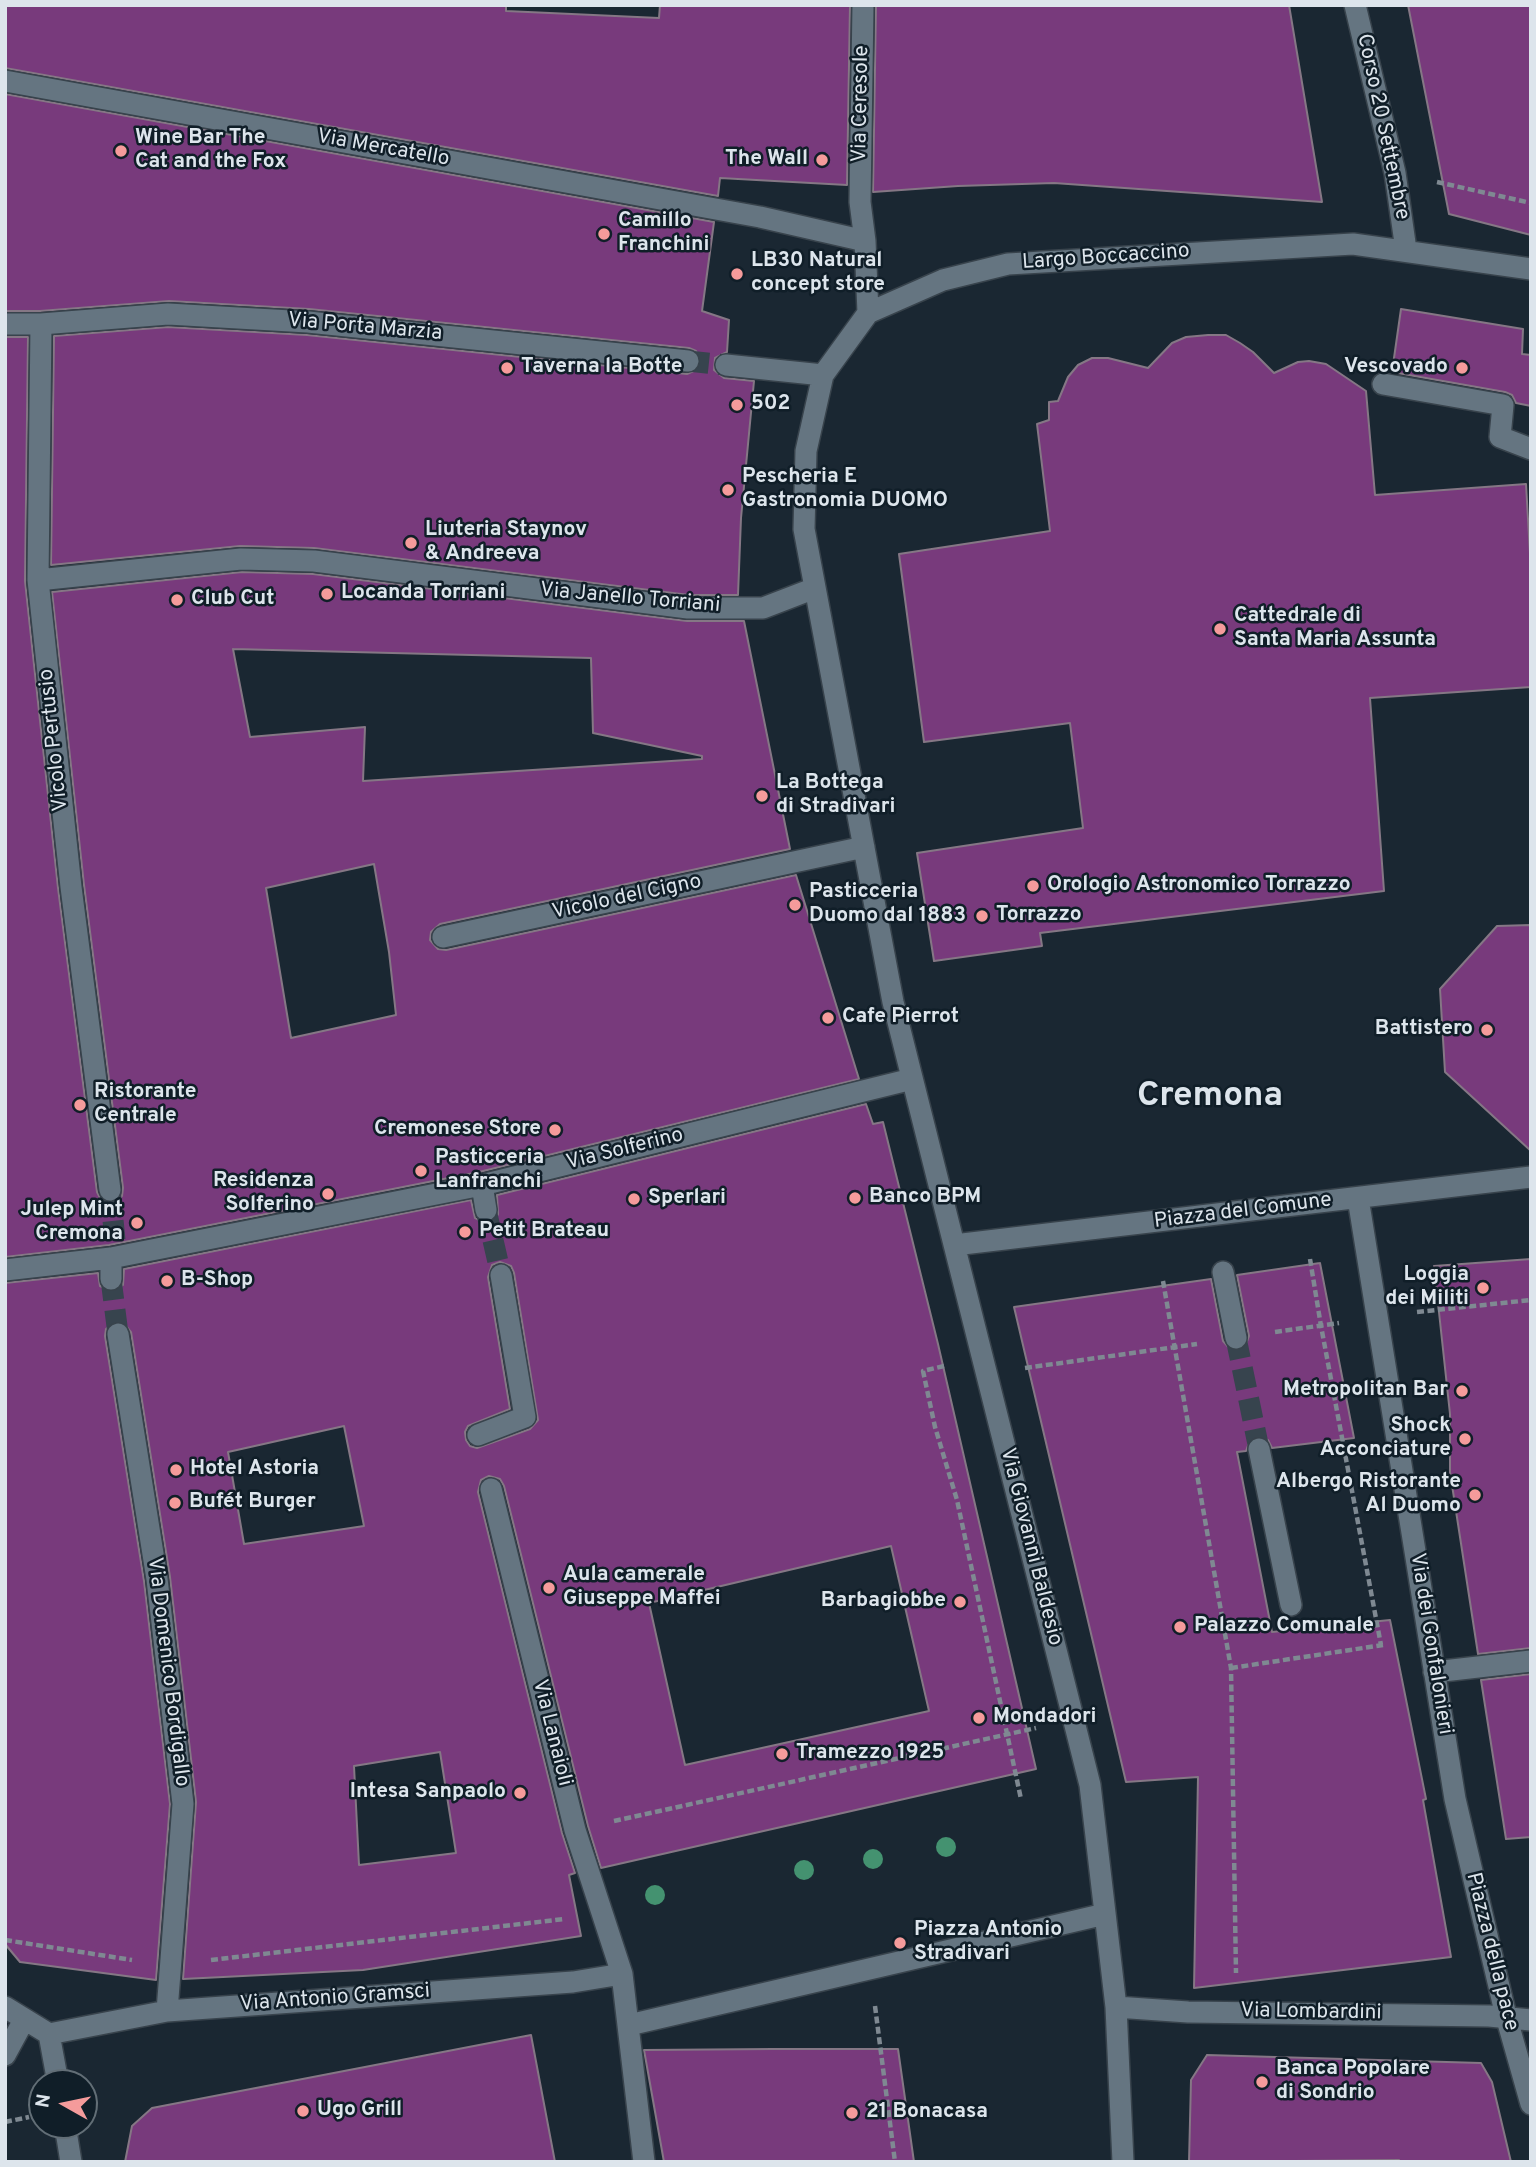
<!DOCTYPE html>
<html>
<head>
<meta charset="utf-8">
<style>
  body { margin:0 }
  #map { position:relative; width:1536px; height:2167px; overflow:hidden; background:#1a2732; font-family:Overpass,sans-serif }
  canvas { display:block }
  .frame { position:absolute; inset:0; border:7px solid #dde5ec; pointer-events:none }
  .north { position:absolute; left:28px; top:2069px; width:70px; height:70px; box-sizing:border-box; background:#101e28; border:2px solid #626e76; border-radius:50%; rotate:279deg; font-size:19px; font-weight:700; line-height:28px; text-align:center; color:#dde5ec }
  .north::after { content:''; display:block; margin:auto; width:24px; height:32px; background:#f59b9b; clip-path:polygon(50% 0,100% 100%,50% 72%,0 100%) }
</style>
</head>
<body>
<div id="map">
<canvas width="1536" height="2167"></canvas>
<div class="frame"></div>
<div class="north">N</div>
</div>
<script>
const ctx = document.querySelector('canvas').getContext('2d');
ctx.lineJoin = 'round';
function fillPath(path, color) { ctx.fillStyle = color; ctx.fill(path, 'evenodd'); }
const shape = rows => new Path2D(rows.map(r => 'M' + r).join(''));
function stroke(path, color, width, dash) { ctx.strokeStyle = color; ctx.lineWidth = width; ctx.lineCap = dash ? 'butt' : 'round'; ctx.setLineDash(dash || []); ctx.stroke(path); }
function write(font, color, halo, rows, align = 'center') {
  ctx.font = font + ' Overpass,sans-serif'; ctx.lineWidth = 5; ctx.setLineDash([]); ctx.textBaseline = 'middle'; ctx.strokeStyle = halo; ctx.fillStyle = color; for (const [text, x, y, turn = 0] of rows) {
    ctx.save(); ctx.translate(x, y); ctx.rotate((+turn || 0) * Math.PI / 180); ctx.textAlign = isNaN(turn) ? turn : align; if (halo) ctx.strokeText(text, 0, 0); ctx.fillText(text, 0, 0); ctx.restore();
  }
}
const building = shape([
  [5,5,506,5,506,11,659,18,660,5,850,5,847,185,720,178,718,196,5,68,5,5],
  [876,5,1289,5,1322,202,1054,183,958,186,873,192,876,5],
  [1408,5,1531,5,1531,235,1449,214,1408,5],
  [5,94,714,222,702,311,729,320,727,352,715,358,714,370,724,378,754,381,741,518,738,595,689,595,314,548,240,546,51,565,54,336,168,327,307,335,687,374,698,369,701,362,696,351,689,348,309,309,169,301,40,311,5,311,5,94],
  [1401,309,1523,329,1522,354,1531,355,1531,406,1516,403,1512,395,1505,392,1392,372,1401,309],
  [1208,335,1226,335,1240,343,1253,352,1274,373,1298,362,1309,361,1326,364,1366,391,1375,495,1526,484,1531,571,1531,687,1370,698,1384,891,1040,933,1042,946,934,961,917,853,1083,828,1070,723,924,742,899,554,1050,531,1037,424,1049,420,1049,402,1058,401,1068,377,1078,365,1092,358,1108,358,1148,368,1172,343,1186,337,1208,335],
  [5,337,28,337,25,581,58,888,97,1192,100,1198,111,1203,117,1201,122,1196,123,1188,84,885,52,592,242,572,313,574,687,621,744,621,790,849,440,924,431,932,430,940,438,949,446,950,796,875,859,1079,479,1172,109,1245,5,1257,5,337],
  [233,649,591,658,593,733,702,756,702,759,363,781,365,727,250,737,233,649],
  [374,864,389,952,396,1015,291,1038,266,888,374,864],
  [1531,925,1531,1151,1445,1072,1440,989,1497,926,1531,925],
  [866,1104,873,1124,883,1122,938,1344,1036,1769,601,1868,588,1826,504,1486,500,1479,489,1476,481,1480,478,1492,562,1833,575,1873,569,1875,581,1936,363,1970,183,1979,196,1802,170,1577,131,1332,123,1322,115,1321,106,1329,105,1336,144,1581,170,1804,156,1980,20,1962,5,1944,5,1283,98,1273,100,1286,112,1292,123,1285,124,1269,471,1200,475,1218,482,1222,489,1223,495,1220,498,1214,497,1195,866,1104],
  [500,1262,511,1266,514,1273,538,1420,530,1429,477,1448,470,1446,466,1440,465,1432,468,1426,510,1409,488,1277,492,1265,500,1262],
  [344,1426,364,1526,244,1544,228,1452,344,1426],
  [891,1546,929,1711,685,1765,649,1603,891,1546],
  [440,1752,456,1853,359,1865,354,1766,440,1752],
  [1531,1259,1531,1648,1478,1654,1450,1472,1450,1414,1434,1266,1531,1259],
  [1320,1263,1354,1438,1272,1448,1268,1440,1257,1436,1250,1440,1246,1451,1237,1452,1272,1632,1390,1620,1426,1799,1423,1800,1451,1957,1194,1988,1198,1777,1126,1782,1014,1307,1211,1279,1223,1341,1231,1350,1238,1351,1245,1347,1249,1336,1237,1275,1320,1263],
  [1531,1674,1531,1837,1506,1839,1481,1680,1531,1674],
  [531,2035,555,2162,125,2162,132,2126,152,2108,531,2035],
  [773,2049,898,2049,914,2162,664,2162,644,2050,773,2049],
  [1207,2055,1481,2063,1492,2082,1511,2162,1400,2162,1399,2160,1189,2162,1191,2080,1207,2055]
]);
fillPath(building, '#783a7c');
stroke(building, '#857785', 2);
stroke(shape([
  [688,361,726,365],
  [110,1190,115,1240],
  [486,1210,501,1275],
  [111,1279,118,1334],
  [1236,1338,1259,1449]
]), '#37444e', 21, [21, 10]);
const minor = shape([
  [863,5,860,202,865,241],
  [1355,5,1395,173,1406,250],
  [5,81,760,217,865,241,868,313],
  [5,324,41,324,168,314,308,322,688,361],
  [41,324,38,580,71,887,110,1190],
  [726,365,823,375],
  [1383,384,1503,405,1500,437,1531,449],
  [38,580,241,559,314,561,688,608,763,608,815,588],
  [443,937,864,847],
  [482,1185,486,1210],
  [1358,1198,1455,1799,1506,2016,1531,2104],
  [954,1245,1531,1177],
  [111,1258,111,1279],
  [5,1270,111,1258,482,1185,912,1079],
  [1223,1272,1236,1338],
  [118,1334,157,1579,183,1804,167,2011],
  [478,1435,525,1417,501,1275],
  [1259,1449,1291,1605],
  [491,1489,575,1830,622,1974,644,2162],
  [1434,1672,1531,1661],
  [5,2007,49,2034,58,2083],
  [1116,2007,1188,2012,1489,2016,1531,2020],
  [629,2025,1105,1914],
  [49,2034,167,2011,573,1982,622,1974],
  [5,2055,24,2020],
  [65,2125,71,2162],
  [1123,2162,1116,2007,1090,1785,893,1002,804,529,806,451,823,375,868,313,943,280,1008,264,1353,244,1531,269]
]);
stroke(minor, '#38434c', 24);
stroke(shape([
  [1437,182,1531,203],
  [1310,1259,1321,1326,1381,1645],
  [1163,1281,1231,1668,1236,1973],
  [1417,1312,1531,1300],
  [1275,1332,1339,1323],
  [944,1366,923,1371,935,1427,957,1500,1021,1799],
  [1025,1368,1197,1344],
  [1231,1668,1383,1645],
  [614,1821,1036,1728],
  [5,1940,132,1960],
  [211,1960,564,1919],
  [875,2006,895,2162],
  [5,2122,29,2117]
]), '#7f8992', 4.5, [7, 3.5]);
stroke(minor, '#657581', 21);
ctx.fillStyle = '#449270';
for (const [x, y] of [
  [946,1847],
  [873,1859],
  [804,1870],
  [655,1895]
]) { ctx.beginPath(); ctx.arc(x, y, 10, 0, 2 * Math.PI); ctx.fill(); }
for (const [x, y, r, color] of [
  [121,151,7,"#f59b9b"],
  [822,160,7,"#f59b9b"],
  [604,234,7,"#f59b9b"],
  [737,274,7,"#f59b9b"],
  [507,368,7,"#f59b9b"],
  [1462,368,7,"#f59b9b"],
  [737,405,7,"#f59b9b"],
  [728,490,7,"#f59b9b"],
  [411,543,7,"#f59b9b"],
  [327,594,7,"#f59b9b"],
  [177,600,7,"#f59b9b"],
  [1220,629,7,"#f59b9b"],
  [762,796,7,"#f59b9b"],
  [1033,886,7,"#f59b9b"],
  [795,905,7,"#f59b9b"],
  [982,916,7,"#f59b9b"],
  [828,1018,7,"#f59b9b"],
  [1487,1030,7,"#f59b9b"],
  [80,1105,7,"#f59b9b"],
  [555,1130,7,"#f59b9b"],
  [421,1171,7,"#f59b9b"],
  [328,1194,7,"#f59b9b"],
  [855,1198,7,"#f59b9b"],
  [634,1199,7,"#f59b9b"],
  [137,1223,7,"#f59b9b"],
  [465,1232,7,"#f59b9b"],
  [167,1281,7,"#f59b9b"],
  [1483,1288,7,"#f59b9b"],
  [1462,1391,7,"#f59b9b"],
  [1465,1439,7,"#f59b9b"],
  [176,1470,7,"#f59b9b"],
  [1475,1495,7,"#f59b9b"],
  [175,1503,7,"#f59b9b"],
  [549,1588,7,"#f59b9b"],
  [960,1602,7,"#f59b9b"],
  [1180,1627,7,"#f59b9b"],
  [979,1718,7,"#f59b9b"],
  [782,1754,7,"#f59b9b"],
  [520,1793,7,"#f59b9b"],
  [900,1943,7,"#f59b9b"],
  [1262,2082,7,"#f59b9b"],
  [303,2111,7,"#f59b9b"],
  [852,2113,7,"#f59b9b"]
]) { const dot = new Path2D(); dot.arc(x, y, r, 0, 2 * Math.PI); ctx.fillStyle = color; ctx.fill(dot); stroke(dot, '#101e28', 2.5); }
write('21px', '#dde5ec', '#101e28', [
  ["Via Ceresole",862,104,-89],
  ["Corso 20 Settembre",1382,127,78],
  ["Via Mercatello",383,149,10],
  ["Largo Boccaccino",1106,258,-4],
  ["Via Porta Marzia",365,328,5],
  ["Via Janello Torriani",630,599,5],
  ["Vicolo Pertusio",55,740,-96],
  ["Vicolo del Cigno",627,898,-12],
  ["Via Solferino",625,1150,-14],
  ["Piazza del Comune",1243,1212,-7],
  ["Via Giovanni Baldesio",1030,1547,76],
  ["Via dei Gonfalonieri",1430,1644,81],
  ["Via Domenico Bordigallo",167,1672,83],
  ["Via Lanaioli",551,1733,76],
  ["Piazza della pace",1491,1952,76],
  ["Via Antonio Gramsci",335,1999,-4],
  ["Via Lombardini",1311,2013,1]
]);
write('bold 21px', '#dde5ec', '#101e28', [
  ["Wine Bar The",135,139],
  ["Cat and the Fox",135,163],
  ["The Wall",808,160,"right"],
  ["Camillo",618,222],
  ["Franchini",618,246],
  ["LB30 Natural",751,262],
  ["concept store",751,286],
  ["Taverna la Botte",521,368],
  ["Vescovado",1448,368,"right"],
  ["502",751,405],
  ["Pescheria E",742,478],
  ["Gastronomia DUOMO",742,502],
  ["Liuteria Staynov",425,531],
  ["& Andreeva",425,555],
  ["Locanda Torriani",341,594],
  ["Club Cut",191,600],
  ["Cattedrale di",1234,617],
  ["Santa Maria Assunta",1234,641],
  ["La Bottega",776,784],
  ["di Stradivari",776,808],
  ["Orologio Astronomico Torrazzo",1047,886],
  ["Pasticceria",809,893],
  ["Duomo dal 1883",809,917],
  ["Torrazzo",996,916],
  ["Cafe Pierrot",842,1018],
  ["Battistero",1473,1030,"right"],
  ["Ristorante",94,1093],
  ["Centrale",94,1117],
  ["Cremonese Store",541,1130,"right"],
  ["Pasticceria",435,1159],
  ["Lanfranchi",435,1183],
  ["Residenza",314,1182,"right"],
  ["Solferino",314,1206,"right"],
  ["Banco BPM",869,1198],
  ["Sperlari",648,1199],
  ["Julep Mint",123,1211,"right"],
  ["Cremona",123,1235,"right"],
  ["Petit Brateau",479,1232],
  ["Loggia",1469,1276,"right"],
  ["dei Militi",1469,1300,"right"],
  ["B-Shop",181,1281],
  ["Metropolitan Bar",1448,1391,"right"],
  ["Shock",1451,1427,"right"],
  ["Acconciature",1451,1451,"right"],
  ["Hotel Astoria",190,1470],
  ["Albergo Ristorante",1461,1483,"right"],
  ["Al Duomo",1461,1507,"right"],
  ["Bufét Burger",189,1503],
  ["Aula camerale",563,1576],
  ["Giuseppe Maffei",563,1600],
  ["Barbagiobbe",946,1602,"right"],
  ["Palazzo Comunale",1194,1627],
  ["Mondadori",993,1718],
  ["Tramezzo 1925",796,1754],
  ["Intesa Sanpaolo",506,1793,"right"],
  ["Piazza Antonio",914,1931],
  ["Stradivari",914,1955],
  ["Banca Popolare",1276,2070],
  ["di Sondrio",1276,2094],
  ["Ugo Grill",317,2111],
  ["21 Bonacasa",866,2113]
], 'left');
write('bold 35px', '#dde5ec', '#101e28', [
  ["Cremona",1210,1098]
]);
</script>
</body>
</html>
